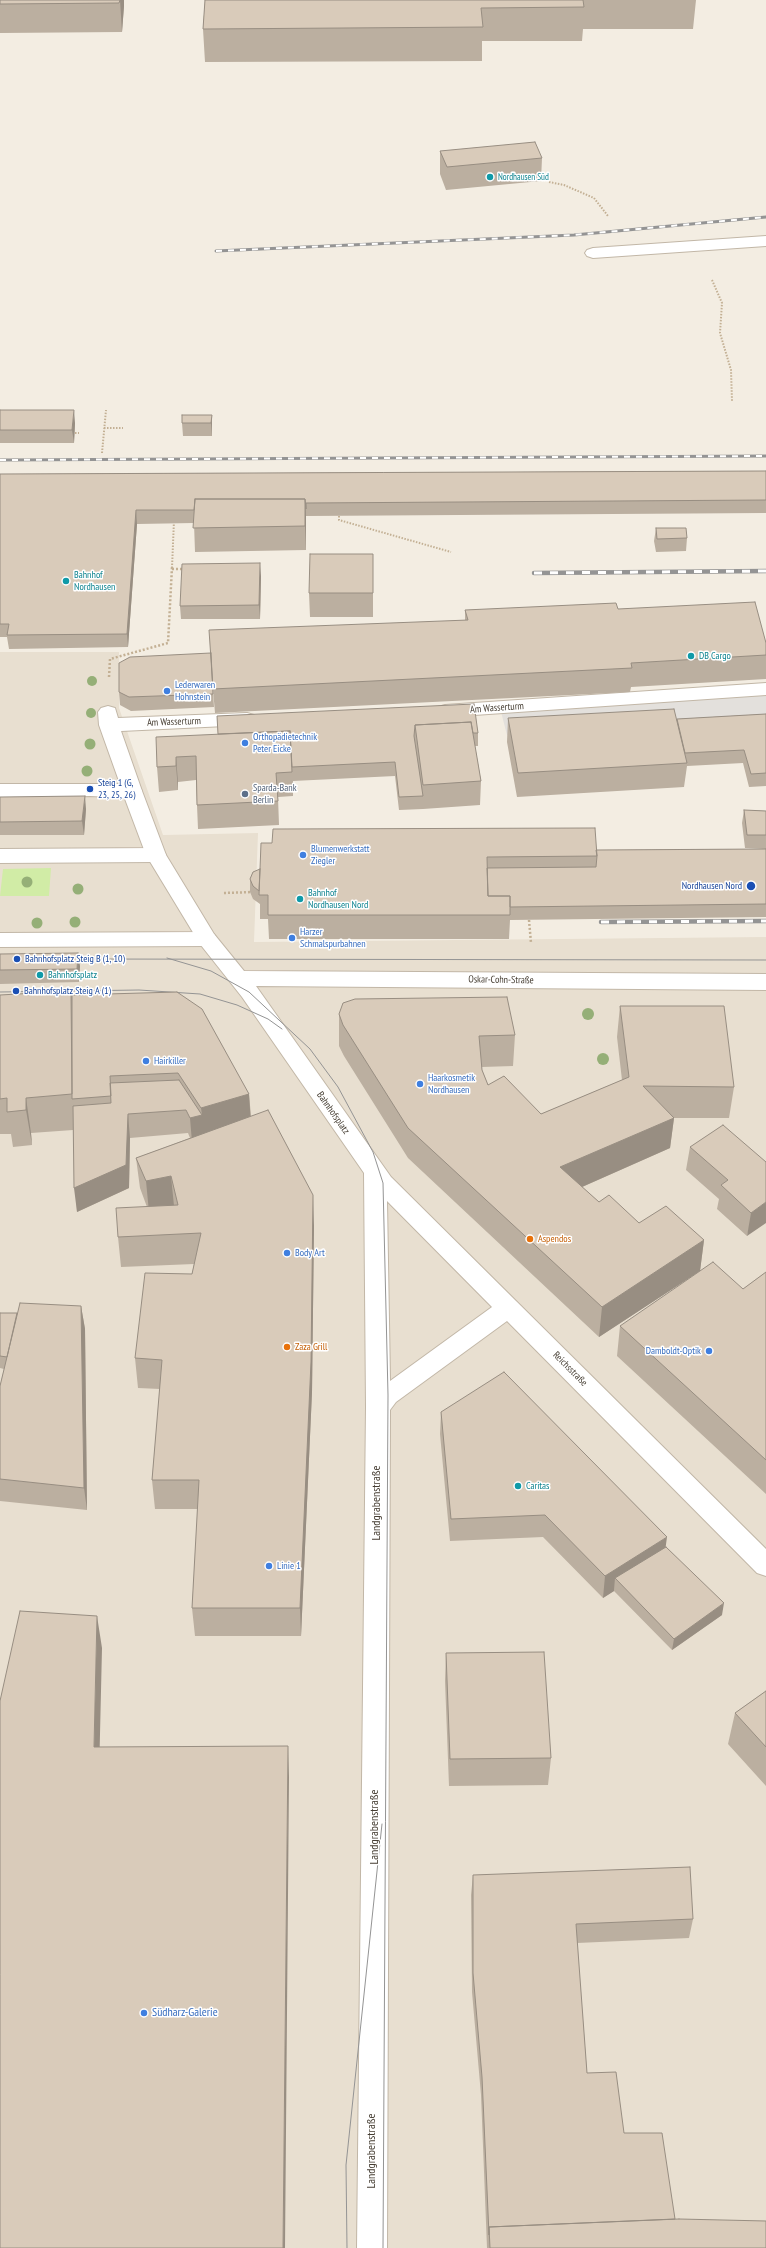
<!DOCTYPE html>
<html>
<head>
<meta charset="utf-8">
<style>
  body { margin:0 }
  canvas { display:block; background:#f3ede2 }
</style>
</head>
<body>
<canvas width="766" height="2248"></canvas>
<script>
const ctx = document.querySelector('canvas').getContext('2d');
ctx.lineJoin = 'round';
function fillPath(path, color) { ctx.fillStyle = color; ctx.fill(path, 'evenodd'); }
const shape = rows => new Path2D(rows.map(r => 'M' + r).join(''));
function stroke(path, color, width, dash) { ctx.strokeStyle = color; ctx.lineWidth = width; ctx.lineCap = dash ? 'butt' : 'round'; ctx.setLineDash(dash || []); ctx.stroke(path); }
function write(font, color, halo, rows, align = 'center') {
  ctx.font = font + ' "PT Sans Narrow",sans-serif'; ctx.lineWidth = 3; ctx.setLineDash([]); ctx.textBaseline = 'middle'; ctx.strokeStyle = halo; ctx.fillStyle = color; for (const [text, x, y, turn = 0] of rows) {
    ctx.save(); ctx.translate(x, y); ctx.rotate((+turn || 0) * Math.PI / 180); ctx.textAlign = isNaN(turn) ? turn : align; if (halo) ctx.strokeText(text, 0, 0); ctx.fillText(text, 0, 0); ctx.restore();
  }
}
fillPath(shape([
  [0,652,119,652,119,708,163,835,258,833,254,942,766,937,766,2248,0,2248]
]), '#e8dfd0');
fillPath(shape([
  [51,868,49,896,0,896,3,869]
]), '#d1eca6');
fillPath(shape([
  [766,686,766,718,507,735,499,704]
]), '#e3e0dc');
const lane = shape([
  [766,236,766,246,593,258,587,256,585,253,587,250,593,248,766,236],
  [766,683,766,695,445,717,438,715,435,711,438,707,445,705,766,683],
  [108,706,115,708,118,718,247,713,254,715,257,719,254,723,247,725,121,731,142,791,139,796,132,798,90,796,0,798,0,784,120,784,99,725,98,712,101,708,108,706],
  [156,848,163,850,166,855,163,860,156,862,0,863,0,849,156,848],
  [207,932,214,934,217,939,214,944,207,946,0,947,0,933,207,932]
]);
const street = shape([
  [132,784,139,786,142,791,166,855,214,934,244,971,766,974,766,990,256,986,391,1177,766,1549,766,1576,757,1573,507,1321,396,1402,390,1410,387,2248,357,2248,366,1407,364,1173,242,997,200,944,146,855,122,791,125,786,132,784],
  [387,1201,492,1307,390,1381,387,1201]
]);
stroke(lane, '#c2b7a7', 2);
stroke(street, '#c2b7a7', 2);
stroke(shape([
  [549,182,564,185,594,198,608,216],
  [712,280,722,303,720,333,731,370,732,401],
  [104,428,123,428],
  [72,433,79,433],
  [102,453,106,410],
  [339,513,339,520,451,552],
  [172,568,174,520]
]), '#c3b094', 2, [1.5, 1.5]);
stroke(shape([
  [172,569,184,569],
  [109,677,110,659,168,643,172,567],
  [224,893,253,892],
  [529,920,531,943]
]), '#c3b094', 2.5, [2, 2]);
fillPath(lane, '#fff');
fillPath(street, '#fff');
stroke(shape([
  [167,958,211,971,249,992,310,1049,338,1087,373,1152,383,1183,388,1395,383,2248],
  [68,959,766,960],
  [0,992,139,990,200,994,237,1005,268,1019,282,1029],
  [347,2248,346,2165,382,1824]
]), '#949494', 1);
const railFar1 = shape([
  [216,251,574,235,766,217],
  [0,460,766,456]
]);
const rail = shape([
  [534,573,766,571],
  [601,922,766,921]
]);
stroke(railFar1, '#949494', 3);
stroke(rail, '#949494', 4.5);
stroke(railFar1, '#fff', 2, [6]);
stroke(rail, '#fff', 3, [8]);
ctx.fillStyle = '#95af77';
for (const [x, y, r] of [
  [92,681,5],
  [91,713,5],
  [90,744,5.5],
  [87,771,5.5],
  [27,882,5.5],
  [78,889,5.5],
  [75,922,5.5],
  [37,923,5.5],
  [588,1014,6],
  [603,1059,6]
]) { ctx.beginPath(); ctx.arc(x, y, r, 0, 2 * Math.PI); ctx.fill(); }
fillPath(shape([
  [0,0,124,0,124,6,122,32,0,33],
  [205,0,696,0,693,29,583,29,582,41,482,41,482,61,205,62,203,29],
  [440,151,542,158,541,181,446,190,440,174],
  [0,410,75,423,74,443,0,443],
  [212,415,212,436,183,436,182,423],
  [766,471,766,513,306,516,306,550,195,552,194,523,137,524,128,647,9,649,7,637,0,637,0,474],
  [656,528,687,538,686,551,656,552,654,541],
  [261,576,260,619,181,619,180,606],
  [309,593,373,593,373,617,310,617],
  [618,609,766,643,766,679,631,687,630,692,215,713,212,677,214,707,131,711,120,705,119,692,210,653,465,620,465,610],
  [766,714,766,786,749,787,743,763,687,766,684,787,517,797,507,742,508,718,677,719],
  [217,716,478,733,478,746,475,746,481,781,480,805,423,809,399,810,395,776,293,781,293,796,278,797,279,825,198,829,197,805,196,780,178,782,178,790,159,792,157,767,218,734],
  [0,797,86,809,84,835,0,835],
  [744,810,766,811,766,810,766,849,745,848,742,823],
  [766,849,766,917,510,920,509,939,269,939,268,919,260,919,260,904,253,899,250,892,250,879,253,872,596,850],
  [0,954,80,966,79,982,0,984],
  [0,995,72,995,249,1094,251,1116,314,1226,312,1392,301,1636,195,1636,192,1608,198,1509,155,1509,152,1480,160,1389,138,1388,135,1358,192,1274,194,1264,121,1267,118,1237,147,1207,140,1188,136,1158,190,1138,188,1133,130,1138,129,1188,77,1212,73,1130,31,1133,32,1145,13,1147,11,1134,0,1134],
  [620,1006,734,1087,729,1118,674,1118,670,1148,582,1187,599,1202,639,1223,704,1240,700,1271,599,1337,408,1158,344,1056,339,1046,339,1014,515,1035,513,1066,482,1067,482,1070,488,1085,541,1114,622,1080,617,1037],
  [690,1147,766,1162,747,1236,717,1209,719,1199,686,1170],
  [766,1272,766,1494,617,1356,620,1326,743,1289],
  [81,1306,85,1329,87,1510,0,1501,0,1386,4,1369,0,1368,0,1313,17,1313],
  [441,1412,666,1547,722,1615,672,1650,614,1591,603,1598,543,1537,450,1541,440,1434],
  [446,1653,551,1758,548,1785,449,1786,445,1681],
  [766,1691,766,1786,728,1744,735,1713],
  [473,1875,693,1919,689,1938,577,1943,587,2073,675,2219,766,2248,487,2248,481,2095,472,1992,471,1895]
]), '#bbafa0');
fillPath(shape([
  [120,0,124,0,124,6,122,32],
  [74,410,75,423,74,443,72,430],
  [212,415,212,436,211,423],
  [305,499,306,516,306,550,305,526],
  [136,510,137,524,128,647,127,634],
  [260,563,261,576,260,619,259,605],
  [176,757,178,782,178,790,176,766],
  [85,796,86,809,84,835,82,821],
  [78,953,80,966,79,982,77,969],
  [249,1094,251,1125,192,1142,190,1118,202,1115,201,1108],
  [26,1098,31,1133,32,1145,26,1110],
  [128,1114,130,1138,129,1188,77,1212,74,1188],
  [674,1118,670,1148,557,1198,560,1167],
  [171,1176,174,1206,149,1212,146,1181],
  [313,1195,314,1226,312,1392,301,1636,300,1608],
  [766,1202,766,1223,747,1236,751,1213],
  [704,1240,700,1271,599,1337,602,1307],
  [81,1306,85,1329,87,1510,84,1488],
  [667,1537,664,1559,615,1578,614,1590,614,1591,603,1598,605,1576],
  [724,1603,722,1615,672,1650,674,1639],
  [97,1616,102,1648,99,1777,94,1747],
  [288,1746,289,1777,285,2248,283,2248]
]), '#988e82');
const building = shape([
  [0,0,120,0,119,3,0,4,0,0],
  [205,0,583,0,584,7,481,8,483,27,203,29,205,0],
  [535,142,542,158,447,167,440,151,535,142],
  [0,410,74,410,72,430,0,430,0,410],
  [182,415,212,415,211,423,182,423,182,415],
  [766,471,766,500,306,503,306,509,305,499,195,499,194,510,136,510,127,634,7,635,9,624,0,624,0,474,766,471],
  [195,499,305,499,305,526,193,528,195,499],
  [656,528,686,528,687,538,657,539,656,528],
  [310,554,373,554,373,593,309,593,310,554],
  [260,563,259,605,180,606,182,564,260,563],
  [755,602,766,643,766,655,631,663,632,668,213,689,209,630,468,620,465,610,616,603,618,609,755,602],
  [211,653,213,694,129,697,119,692,119,663,130,657,211,653],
  [474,704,478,733,473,733,471,722,415,725,414,736,423,796,399,797,395,762,292,767,290,731,218,734,217,716,474,704],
  [674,709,687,763,518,773,508,718,674,709],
  [766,714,766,773,751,774,744,750,685,753,677,719,766,714],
  [471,722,481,781,423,785,415,725,471,722],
  [290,731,292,772,276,773,278,801,197,805,196,756,176,757,176,766,157,767,156,737,290,731],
  [85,796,82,821,0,822,0,797,85,796],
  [744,810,766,811,766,835,747,835,744,810],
  [595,828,597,856,487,857,488,896,510,896,510,915,268,915,268,895,259,895,261,843,272,843,273,829,595,828],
  [766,849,766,904,510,907,510,896,488,896,487,868,596,867,597,856,596,850,766,849],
  [260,869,259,891,253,886,250,879,253,872,260,869],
  [78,953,77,969,0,970,0,954,78,953],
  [71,991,72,1094,26,1098,26,1110,7,1112,7,1098,0,1099,0,995,71,991],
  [177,992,202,1009,249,1094,201,1108,178,1073,110,1076,111,1096,72,1099,72,995,177,992],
  [507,997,515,1035,479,1036,482,1070,488,1085,504,1076,541,1114,629,1077,620,1006,724,1006,734,1087,643,1086,674,1118,560,1167,599,1202,609,1195,639,1223,666,1206,704,1240,602,1307,408,1128,343,1025,339,1014,343,1003,355,999,507,997],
  [179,1080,202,1115,190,1118,186,1110,128,1114,126,1165,74,1188,73,1106,111,1103,110,1083,179,1080],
  [268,1110,313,1195,311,1362,300,1608,192,1608,199,1480,152,1480,162,1360,135,1358,145,1273,192,1274,201,1233,118,1237,116,1208,178,1205,171,1176,146,1181,136,1158,268,1110],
  [723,1125,766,1162,766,1202,751,1213,721,1185,728,1180,690,1147,723,1125],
  [713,1262,743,1289,766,1272,766,1460,620,1326,713,1262],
  [20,1303,81,1306,84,1488,0,1479,0,1386,20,1303],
  [0,1313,17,1313,7,1357,0,1356,0,1313],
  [504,1372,667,1537,605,1576,545,1515,451,1519,441,1412,504,1372],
  [666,1547,724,1603,674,1639,615,1578,666,1547],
  [20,1611,97,1616,94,1747,288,1746,283,2248,0,2248,0,1701,20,1611],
  [544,1652,551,1758,450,1759,446,1653,544,1652],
  [766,1691,766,1747,735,1713,766,1691],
  [690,1867,693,1919,576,1924,587,2073,616,2072,624,2133,662,2133,675,2219,489,2227,489,2235,482,2077,473,1973,473,1875,690,1867],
  [679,2219,766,2221,766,2248,490,2248,489,2227,679,2219]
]);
fillPath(building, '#d9cbba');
stroke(building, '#988e82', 1);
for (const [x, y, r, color] of [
  [490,177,4,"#0f9aa8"],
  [66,581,4,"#0f9aa8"],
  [691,656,4,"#0f9aa8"],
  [167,691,4,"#3f7fe0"],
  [245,743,4,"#3f7fe0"],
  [90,789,4,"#1a4fb4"],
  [245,794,4,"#5c6f8a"],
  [303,855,4,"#3f7fe0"],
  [751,886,5,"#1a4fb4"],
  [300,899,4,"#0f9aa8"],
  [292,938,4,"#3f7fe0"],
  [17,959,4,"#1a4fb4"],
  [40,975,4,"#0f9aa8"],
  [16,991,4,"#1a4fb4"],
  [146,1061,4,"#3f7fe0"],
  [420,1084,4,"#3f7fe0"],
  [530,1239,4,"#e8710a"],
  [287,1253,4,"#3f7fe0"],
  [287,1347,4,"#e8710a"],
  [709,1351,4,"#3f7fe0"],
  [518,1486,4,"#0f9aa8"],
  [269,1566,4,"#3f7fe0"],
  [144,2013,4,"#3f7fe0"]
]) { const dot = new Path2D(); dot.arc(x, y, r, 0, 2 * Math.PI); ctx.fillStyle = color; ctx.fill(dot); stroke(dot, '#fff', 1.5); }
write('9px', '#0d838f', '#fff', [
  ["Nordhausen Süd",498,177]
], 'left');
write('10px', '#0d838f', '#fff', [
  ["Bahnhof",74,575],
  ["Nordhausen",74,587],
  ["DB Cargo",699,656],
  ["Bahnhof",308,893],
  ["Nordhausen Nord",308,905],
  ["Bahnhofsplatz",48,975],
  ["Caritas",526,1486]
], 'left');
write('10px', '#366cbe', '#fff', [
  ["Lederwaren",175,685],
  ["Hohnstein",175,697],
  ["Orthopädietechnik",253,737],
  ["Peter Eicke",253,749],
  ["Blumenwerkstatt",311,849],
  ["Ziegler",311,861],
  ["Harzer",300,932],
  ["Schmalspurbahnen",300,944],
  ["Hairkiller",154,1061],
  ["Haarkosmetik",428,1078],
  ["Nordhausen",428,1090],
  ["Body Art",295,1253],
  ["Damboldt-Optik",701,1351,"right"],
  ["Linie 1",277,1566]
], 'left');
write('10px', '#453d32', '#fff', [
  ["Am Wasserturm",497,708,-4],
  ["Am Wasserturm",174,722,-2],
  ["Oskar-Cohn-Straße",501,980,1],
  ["Bahnhofsplatz",333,1113,55],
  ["Reichsstraße",570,1369,45]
]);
write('10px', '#164399', '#fff', [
  ["Steig 1 (G,",98,783],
  ["23, 25, 26)",98,795],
  ["Nordhausen Nord",742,886,"right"],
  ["Bahnhofsplatz Steig B (1, 10)",25,959],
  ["Bahnhofsplatz Steig A (1)",24,991]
], 'left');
write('10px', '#4e5e75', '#fff', [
  ["Sparda-Bank",253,788],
  ["Berlin",253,800]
], 'left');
write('10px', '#c56008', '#fff', [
  ["Aspendos",538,1239],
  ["Zaza Grill",295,1347]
], 'left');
write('12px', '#453d32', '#fff', [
  ["Landgrabenstraße",377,1503,-90],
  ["Landgrabenstraße",375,1827,-90],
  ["Landgrabenstraße",372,2151,-90]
]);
write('12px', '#366cbe', '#fff', [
  ["Südharz-Galerie",152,2013]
], 'left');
</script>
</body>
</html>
